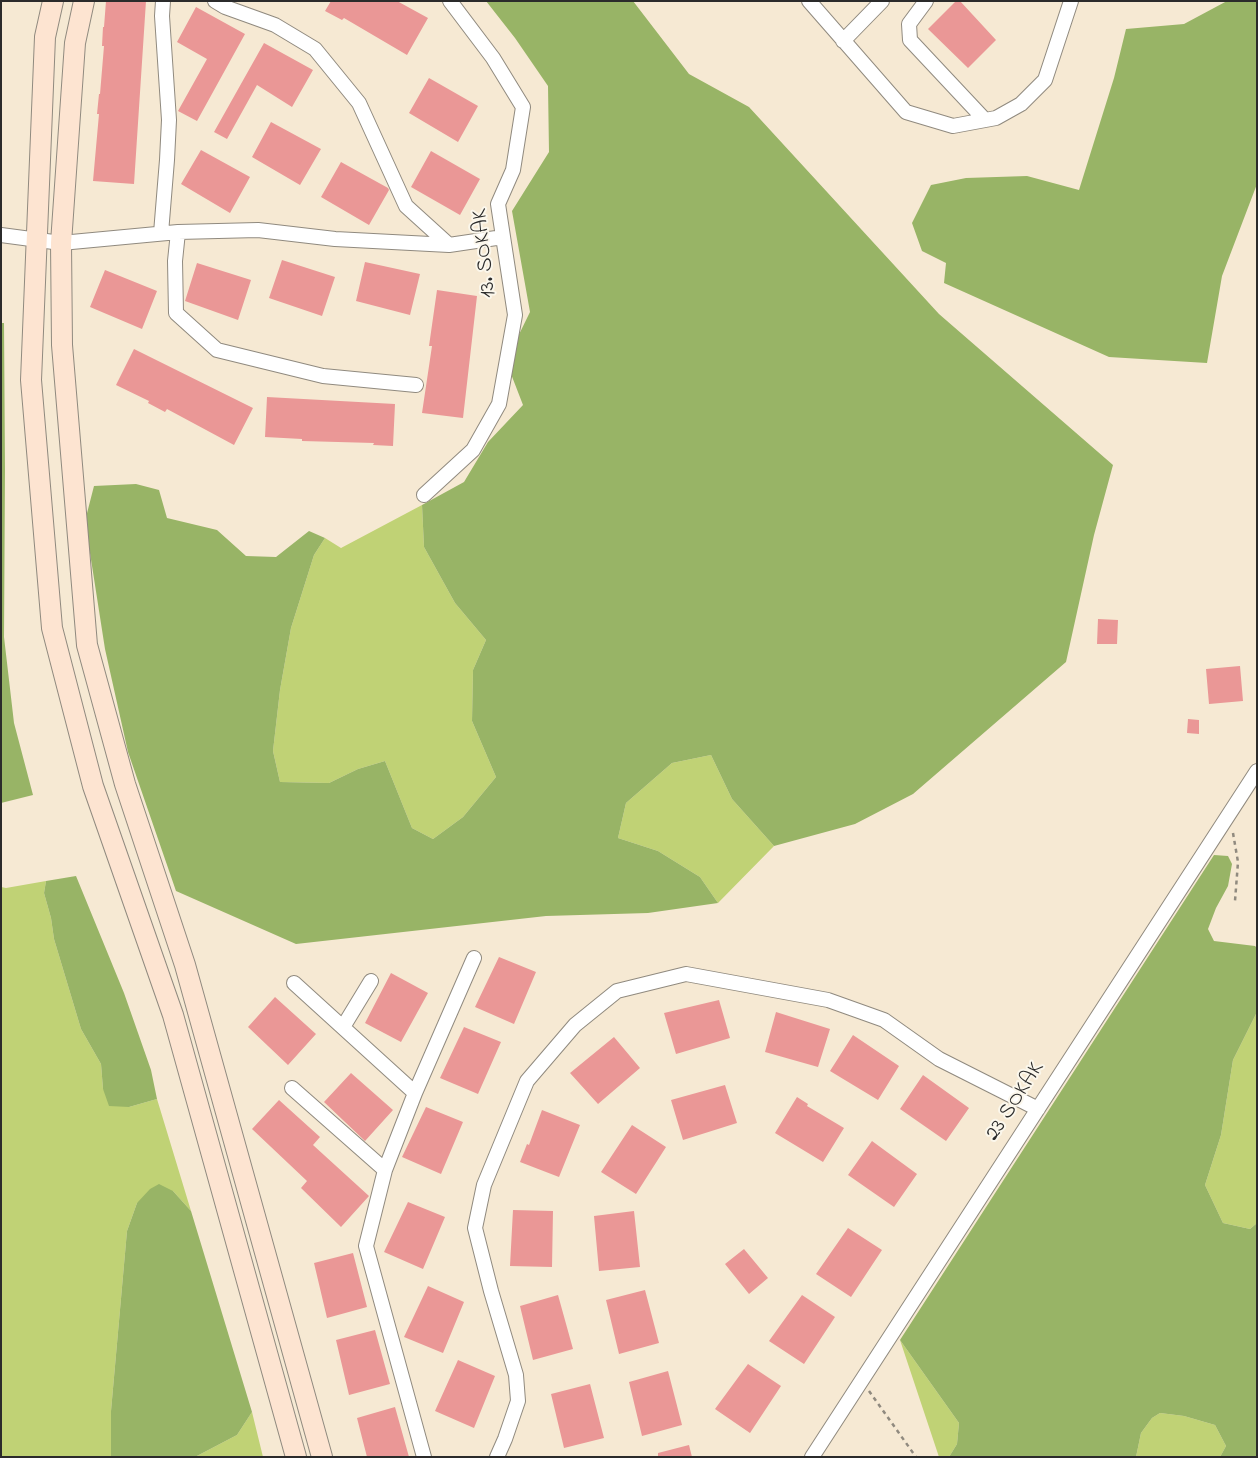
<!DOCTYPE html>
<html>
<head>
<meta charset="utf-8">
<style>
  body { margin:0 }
  #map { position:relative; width:1258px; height:1458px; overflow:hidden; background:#f6e9d3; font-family:"Indie Flower",sans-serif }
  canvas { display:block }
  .frame { position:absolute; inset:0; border:2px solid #2b2b2b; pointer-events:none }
</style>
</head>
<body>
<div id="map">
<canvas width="1258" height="1458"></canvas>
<div class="frame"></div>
</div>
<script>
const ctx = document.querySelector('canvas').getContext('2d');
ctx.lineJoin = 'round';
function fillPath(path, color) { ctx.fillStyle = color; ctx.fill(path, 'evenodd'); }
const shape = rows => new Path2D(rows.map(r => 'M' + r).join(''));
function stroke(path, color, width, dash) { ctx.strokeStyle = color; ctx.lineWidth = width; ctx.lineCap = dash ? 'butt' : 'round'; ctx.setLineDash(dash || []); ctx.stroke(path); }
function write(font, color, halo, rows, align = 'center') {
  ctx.font = font + ' "Indie Flower",sans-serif'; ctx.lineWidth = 4; ctx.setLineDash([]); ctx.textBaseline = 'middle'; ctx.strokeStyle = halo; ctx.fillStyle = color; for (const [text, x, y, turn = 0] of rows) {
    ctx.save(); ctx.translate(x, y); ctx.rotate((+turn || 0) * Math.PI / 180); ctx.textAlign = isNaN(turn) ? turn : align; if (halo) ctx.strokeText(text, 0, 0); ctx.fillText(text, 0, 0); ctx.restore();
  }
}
fillPath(shape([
  [422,505,424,547,455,603,486,640,473,670,472,721,496,777,463,817,433,839,412,828,385,761,358,769,329,783,280,782,273,751,280,690,291,628,314,555,325,538,341,548],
  [711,755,732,799,774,846,718,903,700,877,658,851,618,838,626,803,672,763],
  [46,881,44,893,51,918,54,939,81,1029,101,1064,103,1089,129,1107,157,1099,191,1211,173,1191,137,1203,127,1231,111,1411,111,1457,1,1457,1,887,6,888],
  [1257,1012,1257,1223,1250,1229,1223,1223,1205,1185,1221,1135,1233,1060],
  [900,1340,959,1423,957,1444,949,1457,939,1457],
  [252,1412,263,1457,195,1457,237,1435],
  [1160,1413,1184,1416,1215,1425,1226,1446,1220,1457,1136,1457,1141,1433,1152,1418]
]), '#c0d275');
fillPath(shape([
  [486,1,633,1,689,74,749,107,939,314,1113,465,1094,535,1066,662,913,794,855,824,774,846,732,799,711,755,672,763,626,803,618,838,658,851,700,877,718,903,648,913,546,916,296,944,176,891,128,752,105,649,85,521,94,486,136,484,159,490,167,518,217,530,246,556,276,557,309,531,325,538,314,555,291,628,280,690,273,751,280,782,329,783,358,769,385,761,412,828,433,839,463,817,496,777,472,721,473,670,486,640,455,603,424,547,422,505,464,482,488,442,523,405,506,361,530,312,512,211,549,152,548,86,515,38],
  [1227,1,1257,1,1257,184,1222,276,1207,363,1109,357,944,283,946,263,922,251,912,223,931,185,966,178,1027,176,1079,190,1114,78,1126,29,1184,24],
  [1,323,4,323,5,470,4,637,14,723,33,795,1,803],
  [1214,855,1228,856,1232,864,1228,886,1216,908,1208,929,1214,941,1255,946,1257,948,1257,1012,1233,1060,1221,1135,1205,1185,1223,1223,1250,1229,1257,1223,1257,1457,1220,1457,1226,1446,1215,1425,1184,1416,1160,1413,1152,1418,1141,1433,1136,1457,949,1457,957,1444,959,1423,900,1340],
  [76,876,124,993,151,1070,157,1099,129,1107,109,1106,103,1089,101,1064,81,1029,54,939,51,918,44,893,46,881],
  [159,1184,173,1191,191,1211,252,1412,237,1435,195,1457,111,1457,111,1411,127,1231,137,1203,150,1189]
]), '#98b466');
fillPath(shape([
  [106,1,146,1,134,184,93,181,99,114,97,114,99,94,100,94,104,46,102,46,103,27,104,27],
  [331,1,397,1,428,18,407,55,344,18,342,20,325,11],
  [956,1,960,1,996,40,968,68,928,29],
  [196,7,245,34,197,121,178,111,207,59,177,42],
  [264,43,313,70,292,107,257,85,227,139,214,132],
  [429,78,478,106,458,142,409,113],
  [271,122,321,149,300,185,252,157],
  [201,150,250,177,230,213,181,184],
  [431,151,480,179,460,215,411,187],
  [341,162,388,188,389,190,369,225,321,197],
  [282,260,335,277,322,316,269,298],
  [365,262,420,274,410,315,356,301],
  [197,263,251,280,238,320,185,301],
  [105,270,157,291,142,329,90,307],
  [437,290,477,296,463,418,422,413,432,346,429,346],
  [134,349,253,408,234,445,167,409,165,412,148,403,149,401,116,385],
  [267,397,395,404,393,446,373,445,374,443,302,441,302,439,265,437],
  [1098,619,1118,620,1117,644,1097,644],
  [1240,666,1243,701,1209,704,1206,669],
  [1188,719,1199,720,1199,734,1187,733],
  [499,957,536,972,514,1024,475,1007],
  [391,973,428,993,401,1042,365,1023],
  [275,997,316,1034,288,1065,248,1027],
  [719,1000,730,1038,676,1054,664,1013],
  [776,1012,830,1029,818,1067,765,1052],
  [464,1027,501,1042,478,1094,440,1078],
  [853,1035,899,1066,878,1100,830,1071],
  [614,1037,640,1068,598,1104,570,1073],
  [351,1073,393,1110,365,1141,324,1102],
  [923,1075,969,1108,946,1141,900,1109],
  [725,1085,737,1123,683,1140,671,1100],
  [797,1097,808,1104,807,1106,844,1128,823,1162,775,1133],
  [279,1100,320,1137,313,1145,369,1196,341,1227,301,1188,307,1181,252,1129],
  [426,1107,463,1122,441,1174,402,1157],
  [542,1110,580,1125,559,1177,520,1162,527,1144,529,1145],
  [632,1125,666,1147,636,1194,601,1172],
  [872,1141,917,1174,894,1207,848,1175],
  [408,1202,445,1217,423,1269,384,1252],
  [513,1210,553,1211,552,1267,510,1266],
  [634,1211,640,1267,599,1271,594,1216],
  [848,1228,882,1250,851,1297,816,1274],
  [744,1249,768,1278,749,1294,725,1264],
  [353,1253,367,1307,327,1318,314,1263],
  [428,1286,464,1302,443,1353,404,1337],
  [645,1290,659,1343,619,1354,606,1300],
  [558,1295,573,1349,533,1360,520,1306],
  [802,1295,835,1317,804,1364,769,1341],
  [375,1330,390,1384,349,1395,336,1340],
  [458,1360,495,1376,474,1428,435,1411],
  [748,1364,781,1386,750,1433,715,1409],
  [668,1371,682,1425,642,1436,629,1382],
  [590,1384,604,1438,564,1448,551,1394],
  [395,1407,409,1457,367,1457,357,1418],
  [689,1445,692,1457,658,1457,658,1453]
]), '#ea9796');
const street = shape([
  [809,1,906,112,953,126,996,118,1021,104,1045,80,1071,1],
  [926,1,909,24,910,40,985,120],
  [843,41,882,1],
  [178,232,175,261,176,313,217,350,323,376,416,385],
  [161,233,167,160,169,120,162,16,163,1],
  [1,235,61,243,178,232,258,230,335,239,449,245,406,206,359,103,315,49,275,25,225,7,215,1],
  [449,245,503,237],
  [424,495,473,450,499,404,515,315,498,204,513,170,523,107,493,58,450,1],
  [294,983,415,1093],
  [343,1027,371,981],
  [292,1088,385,1170],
  [424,1457,366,1246,385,1170,415,1093,474,958],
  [497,1457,505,1439,518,1401,516,1375,491,1291,475,1228,484,1185,527,1081,575,1025,617,991,686,974,828,1000,884,1020,939,1059,1038,1109],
  [812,1457,1257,771]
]);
const secondary = shape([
  [53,1,45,37,31,380,52,628,93,786,173,1015,296,1457],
  [84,1,75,43,61,243,62,345,87,645,125,784,185,965,322,1457]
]);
stroke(street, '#908a7f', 16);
stroke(secondary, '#908a7f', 22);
stroke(shape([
  [1233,833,1238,862,1235,901],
  [869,1391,916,1457]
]), '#908a7f', 2.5, [4, 4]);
stroke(street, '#fff', 14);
stroke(secondary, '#fde4d1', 20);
write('22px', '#2b2b2b', '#fbf7ec', [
  ["13. SOKAK",486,253,-96],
  ["23 SOKAK",1016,1102,-57]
]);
</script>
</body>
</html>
